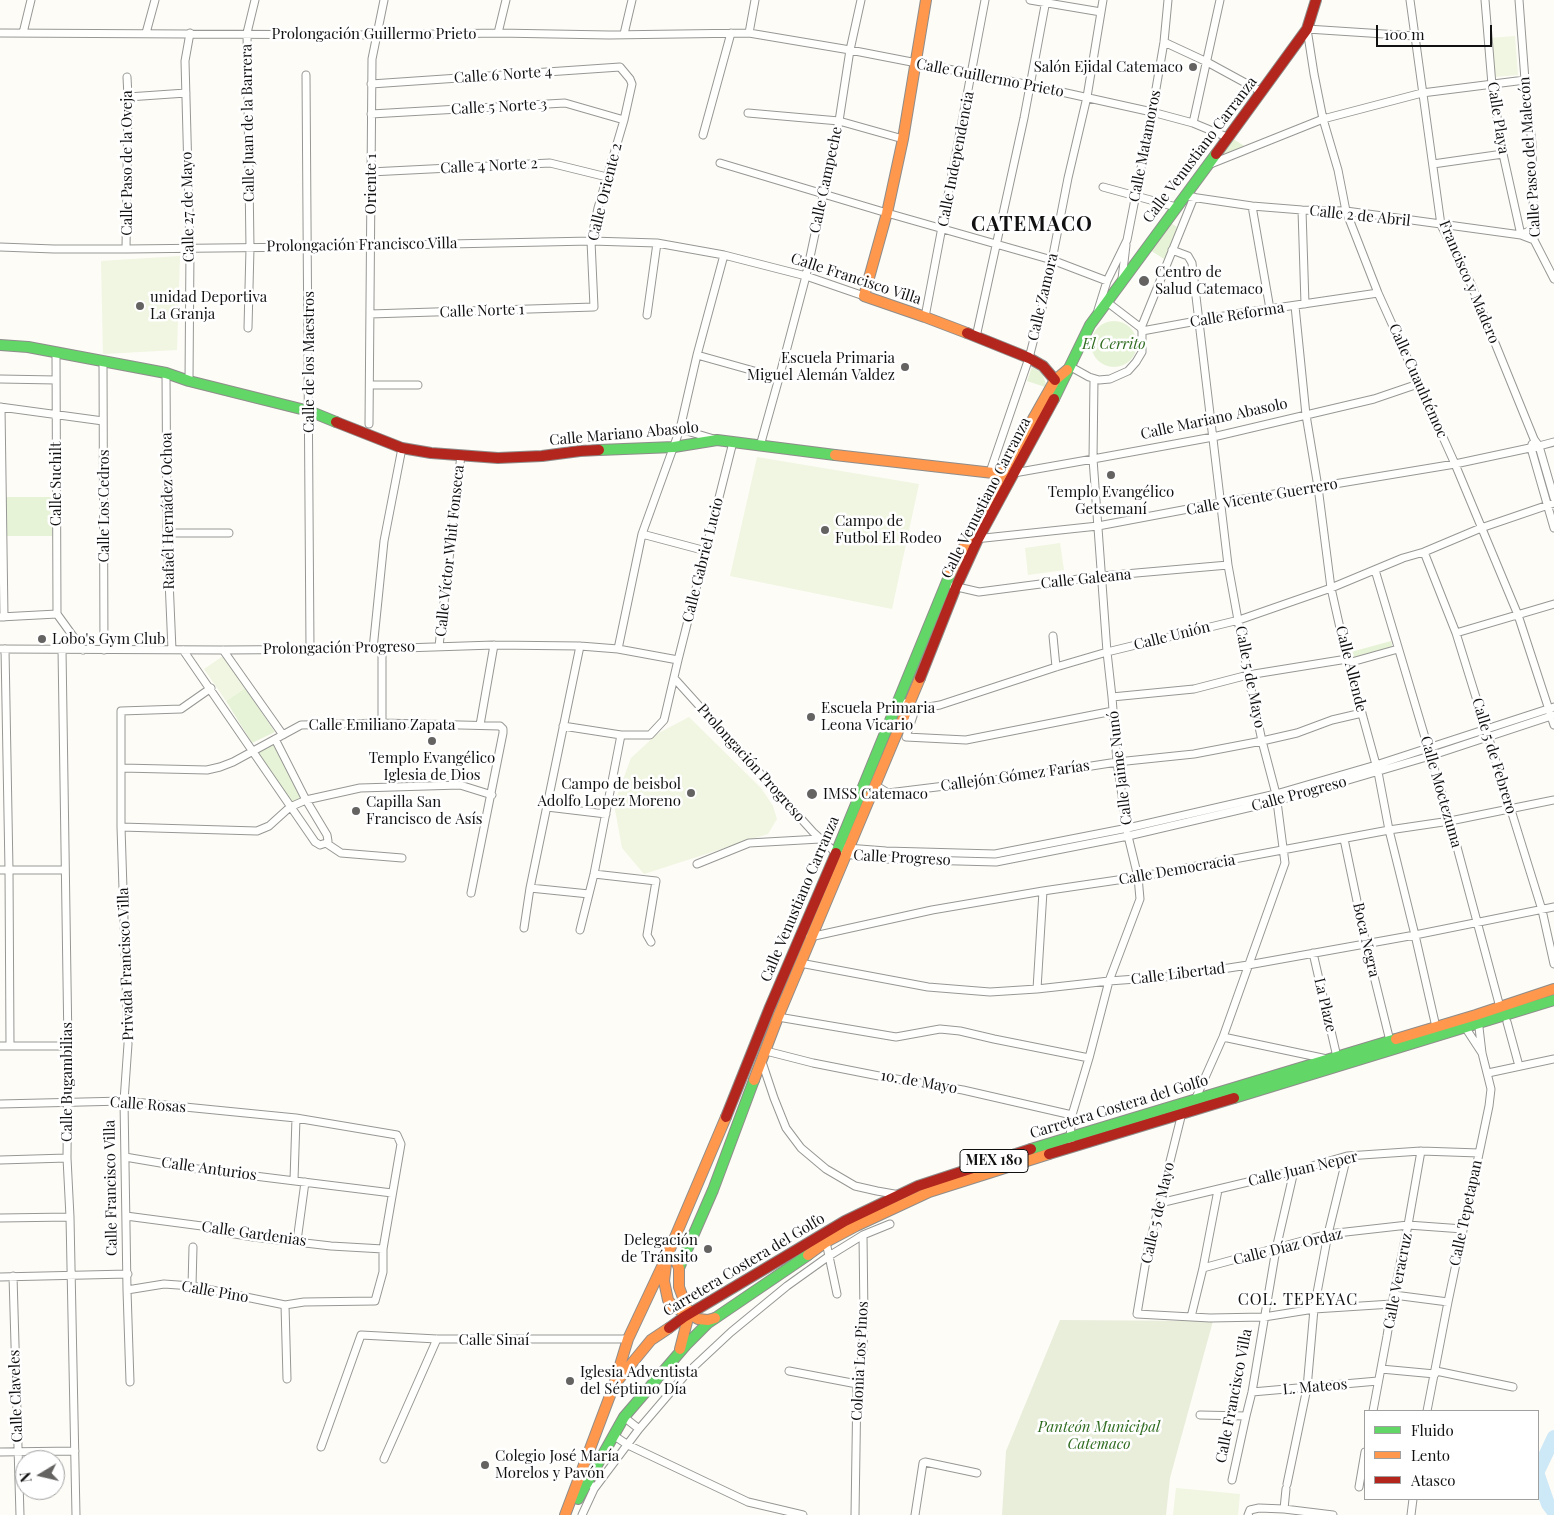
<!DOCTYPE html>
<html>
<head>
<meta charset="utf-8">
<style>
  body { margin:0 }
  #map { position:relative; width:1554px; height:1515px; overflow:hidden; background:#fdfcf7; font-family:"Playfair Display",serif }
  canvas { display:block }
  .legend { position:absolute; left:1364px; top:1410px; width:175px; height:90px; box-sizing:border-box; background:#fff; border:1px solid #a0a0a0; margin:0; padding:6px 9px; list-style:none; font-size:15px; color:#111 }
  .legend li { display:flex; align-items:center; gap:10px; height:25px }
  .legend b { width:25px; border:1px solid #a0a0a0 }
  .north { position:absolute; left:15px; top:1450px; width:50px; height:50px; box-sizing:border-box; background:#fff; border:1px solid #a0a0a0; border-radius:50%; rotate:261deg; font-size:14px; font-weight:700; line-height:20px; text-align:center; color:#111 }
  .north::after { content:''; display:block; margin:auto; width:18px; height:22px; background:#646362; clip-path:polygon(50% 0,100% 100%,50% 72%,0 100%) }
  .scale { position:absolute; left:1376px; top:25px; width:116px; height:22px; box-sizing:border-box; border:2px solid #111; border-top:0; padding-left:6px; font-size:15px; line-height:18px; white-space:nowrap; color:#111; -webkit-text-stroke:4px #fff; paint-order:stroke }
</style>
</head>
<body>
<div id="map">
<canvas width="1554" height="1515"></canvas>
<ul class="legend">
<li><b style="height:6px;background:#63d668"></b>Fluido</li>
<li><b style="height:6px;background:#ff974d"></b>Lento</li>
<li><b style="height:6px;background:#b3261e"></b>Atasco</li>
</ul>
<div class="north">N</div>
<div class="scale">100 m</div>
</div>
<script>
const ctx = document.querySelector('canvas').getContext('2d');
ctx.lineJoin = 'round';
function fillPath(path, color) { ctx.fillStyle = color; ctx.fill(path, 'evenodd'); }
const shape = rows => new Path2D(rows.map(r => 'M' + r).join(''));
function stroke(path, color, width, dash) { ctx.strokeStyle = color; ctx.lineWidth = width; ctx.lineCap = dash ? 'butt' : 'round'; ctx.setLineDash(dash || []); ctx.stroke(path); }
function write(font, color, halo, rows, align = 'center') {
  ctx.font = font + ' "Playfair Display",serif'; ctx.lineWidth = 5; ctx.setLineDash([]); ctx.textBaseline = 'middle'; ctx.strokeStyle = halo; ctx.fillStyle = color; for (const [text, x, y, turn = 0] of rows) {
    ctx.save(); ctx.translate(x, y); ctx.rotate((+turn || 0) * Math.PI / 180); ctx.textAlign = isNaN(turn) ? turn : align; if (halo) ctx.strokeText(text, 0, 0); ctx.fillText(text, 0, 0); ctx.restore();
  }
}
fillPath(shape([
  [1230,137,1246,147,1215,159],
  [1171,223,1180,229,1164,259,1150,250],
  '1091 344a23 23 0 1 1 46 0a23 23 0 1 1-46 0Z',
  [1032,367,1042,373,1046,384,1045,387,1027,381],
  [5,497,52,497,52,536,6,536],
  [1391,641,1393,650,1354,661,1351,652],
  [245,688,275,732,252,743,226,701],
  [273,744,303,798,292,803,258,752]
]), '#e7f3d7');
fillPath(shape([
  [1060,1320,1213,1321,1170,1478,1166,1515,1002,1515,1006,1451]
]), '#e9eedb');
fillPath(shape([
  [1515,36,1518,75,1493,77,1490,38],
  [180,256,177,350,103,354,101,261],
  [757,457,919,484,892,609,730,576],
  [1060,543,1064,570,1028,575,1025,548],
  [223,656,245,688,226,701,204,669],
  [689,717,761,788,773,806,777,819,768,834,644,874,622,848,614,804,631,758,657,734],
  [1176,1488,1240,1494,1238,1515,1173,1515]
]), '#f0f6e1');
stroke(shape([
  [1538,1471,1554,1437],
  [1538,1475,1548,1504,1554,1512]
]), '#cde8f7', 14);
const street = shape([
  [1030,0,1101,12],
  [1410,0,1441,225,1471,284,1534,439,1539,446,1554,498],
  [1485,0,1492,85,1503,154,1521,235,1535,228],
  [1519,0,1525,80,1532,144,1534,240,1554,279],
  [0,33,377,35,498,33,609,35,749,33,850,50,1030,85,1152,112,1193,123,1227,137],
  [23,33,31,0],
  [146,33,155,0],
  [498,33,506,0],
  [749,33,755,0],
  [624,34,632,0],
  [1415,36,1307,29,1314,74,1323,119,1338,170,1346,211,1378,293,1455,464,1518,615,1554,725],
  [1164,42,1207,62,1262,92],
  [306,75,310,649],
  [128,97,186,93],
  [748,113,839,121,903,139],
  [371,114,565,103,624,120],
  [1193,123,1220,0],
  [703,135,731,33],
  [720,163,887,213,1052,260,1107,281],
  [1433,164,1503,154],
  [1208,165,1323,119,1422,93,1525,80],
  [370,172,550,163,607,177],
  [1103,187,1176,207],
  [1184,196,1252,206,1302,210,1346,211,1521,235,1534,240],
  [1252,206,1270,309],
  [1302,210,1305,304],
  [0,247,54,249,126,249,308,247,591,241,657,243,724,255,806,276,864,296],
  [126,249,128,97,127,77],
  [1172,250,1188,256,1192,263,1228,565,1248,675,1262,741,1276,794,1285,863,1223,1037,1195,1100],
  [1122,279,1126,245],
  [1107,302,1141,328,1142,331],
  [1295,306,1306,415,1318,487,1331,588,1347,659,1378,772,1389,830,1415,935,1436,1027],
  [1098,310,1107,281,1127,240,1152,112,1164,42,1168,0],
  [370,314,594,307,591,241,598,208,624,120,632,84,630,79,620,67,371,84],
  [647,315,657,243],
  [925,317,985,0],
  [248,328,250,248,247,33,255,0],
  [1141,328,1194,197],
  [1142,331,1235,314,1378,293],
  [976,337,1024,118,1046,0],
  [56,353,57,614],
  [697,355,779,378],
  [103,361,104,650],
  [1071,367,1089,377,1099,380,1110,379,1128,371,1136,362,1142,352,1142,331],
  [166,373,167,533,172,650],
  [0,379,56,380],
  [189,381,190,248,185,61,190,33],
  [370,385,418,385],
  [0,407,103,421],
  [1,407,4,617],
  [369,424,372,59,384,0],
  [680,429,714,439],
  [1532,444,1531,448,1554,528],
  [760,446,779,378,806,276,839,121,850,50,861,0],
  [990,472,1029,358,1045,296,1068,178,1087,97,1103,0],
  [1014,473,1093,459,1213,437,1374,399,1418,384],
  [167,533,229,533],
  [642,534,706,551],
  [975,539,1098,526,1220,503,1455,464,1539,446,1554,442],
  [1424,552,1456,633,1488,736,1542,910,1554,964],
  [1375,570,1450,821,1501,1011],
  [953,586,979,592,1102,576,1228,565],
  [57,614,83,650],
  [0,617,57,614],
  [1456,633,1554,604],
  [1053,636,1056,667],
  [439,646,461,455],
  [382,648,382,723],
  [0,649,223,650,373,649,494,645,580,646,618,649,678,660],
  [5,649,9,870,10,1046],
  [62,649,68,1046,67,1158,70,1217,76,1515],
  [373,649,384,541,402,448],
  [618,649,642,534,680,429,697,355,724,255],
  [183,650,315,842,320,845,326,843,341,853,402,858],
  [223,650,283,735],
  [1348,663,1398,649],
  [674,678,813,832,836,853,885,859,996,862,1128,836,1277,801,1430,756,1554,715],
  [1112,697,1194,689,1248,675,1347,659],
  [906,703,914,707,923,708,940,705,1056,667,1107,652,1239,620,1331,588,1403,558,1424,552,1481,528,1554,503],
  [914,707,913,716,906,737,966,740,1113,711],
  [480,725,494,645],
  [563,726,621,735,650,735,664,720,678,660,733,442],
  [275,739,306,800,327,835,328,841,326,843],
  [122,768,207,770,220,767,233,762,301,725,382,723,500,726,503,729,503,733,471,893],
  [875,785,888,793,1034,775,1117,762,1194,754,1262,741,1297,733,1332,720,1362,713],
  [547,807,606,814],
  [121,827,257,831,269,826,290,807,306,800,360,788,460,785,492,795],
  [1344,839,1366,944,1390,1041],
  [847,848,886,851,995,854,1128,828,1276,794,1376,765,1554,707],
  [697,864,749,843,820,839],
  [0,870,65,870],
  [594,874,656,881,647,935,651,942],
  [530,888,589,894],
  [524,928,530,888,580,646],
  [580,930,594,874,621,735],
  [810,937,932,910,1043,891,1138,877,1389,830,1450,821,1554,800],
  [1313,953,1337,1057],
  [800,963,928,987,990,992,1037,989,1109,981,1177,976,1248,965,1415,935,1554,907],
  [1037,989,1043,891],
  [778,1017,896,1037,940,1029,960,1031,994,1039,1089,1058],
  [1507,1022,1519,1066],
  [1463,1024,1482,1053],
  [1223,1037,1327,1059],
  [0,1046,68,1046],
  [766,1051,813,1063,884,1077,963,1090,1072,1115],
  [762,1062,774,1098,786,1128,801,1148,826,1169,855,1186,877,1191,900,1195],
  [1488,1073,1554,1059],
  [0,1104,124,1101,296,1118,397,1135,401,1144,383,1249,383,1272,375,1301,304,1302,285,1305,192,1286,164,1284,127,1290,124,1101,128,1044,121,827,121,711,181,709,211,688],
  [1182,1113,1147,1254,1137,1314,1210,1318,1264,1317,1314,1309,1392,1304],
  [1071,1141,1070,1137,1072,1115,1089,1058,1109,981,1140,899,1138,877,1128,836,1117,762,1112,697,1107,652,1093,459,1094,379],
  [125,1157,190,1168,392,1193],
  [0,1160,67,1158],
  [294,1180,296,1118],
  [1160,1203,1294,1171,1347,1156,1421,1151,1479,1153],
  [126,1216,217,1228,229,1233,253,1237,331,1246,383,1249],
  [0,1218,70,1217],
  [824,1239,826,1242,837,1294],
  [297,1241,305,1182],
  [1203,1268,1328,1234,1408,1225,1463,1229],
  [13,1276,20,1515],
  [0,1277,128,1274],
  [192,1286,193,1247],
  [127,1290,130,1382],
  [1394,1295,1448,1302],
  [285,1305,287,1379],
  [1191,1317,1203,1268,1218,1190],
  [1381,1369,1435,1374],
  [789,1371,857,1384],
  [1436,1371,1513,1387],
  [1252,1392,1378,1381],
  [1373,1411,1387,1336,1392,1304,1408,1225,1421,1151],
  [1427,1411,1448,1302,1489,1106,1491,1089,1482,1053,1478,1019],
  [1200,1415,1246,1416],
  [624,1417,639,1429],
  [613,1435,628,1445,748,1502,803,1515],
  [321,1447,361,1335,437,1339,628,1339],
  [0,1452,75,1451],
  [384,1459,437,1339],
  [1232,1480,1246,1416,1252,1392,1276,1249,1294,1171],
  [1287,1484,1307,1388,1314,1309,1328,1234,1347,1156],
  [1359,1487,1365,1452],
  [594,1489,639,1429,686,1374,731,1332,787,1286,829,1256,863,1235],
  [1284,1509,1286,1489],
  [582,1515,594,1489,593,1486],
  [855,1515,857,1384,863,1349,864,1317,863,1235,890,1224],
  [915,1515,923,1463,925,1462,977,1473],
  [1248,1515,1250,1510,1259,1508,1284,1509,1333,1515],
  [1411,1515,1413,1499]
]);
const fast = shape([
  [0,345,28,347,166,373,189,381,309,411,336,422],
  [1054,399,1090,325,1216,154],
  [599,450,674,447,717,440,835,455],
  [836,853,950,574],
  [1234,1098,1554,1000],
  [1031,1149,1396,1039],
  [679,1268,713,1190,754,1080],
  [578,1499,624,1417,686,1345,708,1323,808,1255]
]);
const slow = shape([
  [926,0,903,139,887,213,864,296,925,317,967,333],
  [835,455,1002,474,1008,473],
  [950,574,1002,474,1055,380,1067,370],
  [1396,1039,1476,1015,1554,989],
  [754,1080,778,1017,920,678],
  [808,1255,826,1242,856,1226,929,1192,1049,1154],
  [680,1349,689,1314,679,1287,679,1268,676,1261,667,1256,664,1281,668,1300,673,1307,689,1314,698,1319,708,1320,715,1318],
  [614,1385,628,1339,667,1256,726,1117],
  [565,1515,614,1385,651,1340,669,1328]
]);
const jam = shape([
  [1216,154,1307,29,1316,0],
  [967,333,1029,358,1043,366,1055,380],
  [336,422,402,448,431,453,498,458,542,456,580,451,599,450],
  [920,678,956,587,978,539,1054,399],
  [726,1117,770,1007,836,853],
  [1049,1154,1234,1098],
  [669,1328,684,1317,845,1221,918,1186,1031,1149]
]);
stroke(street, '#979795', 9);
stroke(fast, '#8e8d8b', 12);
stroke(slow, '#8e8d8b', 12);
stroke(jam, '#8e8d8b', 12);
stroke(street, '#fffffe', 7);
stroke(fast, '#63d668', 10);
stroke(slow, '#ff974d', 10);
stroke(jam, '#b3261e', 10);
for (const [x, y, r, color] of [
  [1193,67,5,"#646362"],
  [1144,281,6,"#646362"],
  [140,306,5,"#646362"],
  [905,367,5,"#646362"],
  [1111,475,5,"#646362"],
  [825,530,5,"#646362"],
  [42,639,5,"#646362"],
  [811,717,5,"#646362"],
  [432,741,5,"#646362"],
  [691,793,5,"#646362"],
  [812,794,6,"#646362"],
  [356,811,5,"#646362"],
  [708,1249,5,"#646362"],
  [570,1381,5,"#646362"],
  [485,1465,5,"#646362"]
]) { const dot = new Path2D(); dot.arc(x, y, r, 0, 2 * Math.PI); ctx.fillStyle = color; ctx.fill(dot); stroke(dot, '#fff', 2); }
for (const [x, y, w] of [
  [994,1161,68]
]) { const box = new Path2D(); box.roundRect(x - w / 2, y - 11.5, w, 23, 4); ctx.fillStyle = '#fff'; ctx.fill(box); stroke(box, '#111', 1); }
write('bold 14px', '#111', null, [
  ["MEX 180",994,1161]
]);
write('15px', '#111', '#fff', [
  ["Prolongación Guillermo Prieto",374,34],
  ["Calle 6 Norte 4",503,75,-4],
  ["Calle Guillermo Prieto",990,78,11],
  ["Calle 5 Norte 3",499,107,-3],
  ["Calle Playa",1498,118,81],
  ["Calle Juan de la Barrera",248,123,-91],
  ["Calle Matamoros",1145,146,-79],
  ["Calle Venustiano Carranza",1200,150,-53],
  ["Calle Paseo del Malecón",1530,157,-94],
  ["Calle Independencia",956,159,-79],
  ["Calle Paso de la Oveja",127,163,-90],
  ["Calle 4 Norte 2",489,166,-3],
  ["Calle Campeche",826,180,-78],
  ["Oriente 1",371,184,-90],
  ["Calle Oriente 2",605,192,-76],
  ["Calle 27 de Mayo",188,207,-91],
  ["Calle 2 de Abril",1360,216,6],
  ["Prolongación Francisco Villa",362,245,-1],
  ["Calle Francisco Villa",856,279,18],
  ["Francisco y Madero",1469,282,67],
  ["Calle Zamora",1043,297,-77],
  ["Calle Norte 1",482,311,-2],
  ["Calle Reforma",1237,315,-9],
  ["Calle de los Maestros",309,362,-90],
  ["Calle Cuauhtémoc",1418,381,66],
  ["Calle Mariano Abasolo",1214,419,-12],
  ["Calle Mariano Abasolo",624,434,-5],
  ["Calle Suchilt",56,484,-90],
  ["Calle Vicente Guerrero",1262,497,-10],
  ["Calle Venustiano Carranza",986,498,-63],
  ["Calle Los Cedros",104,506,-90],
  ["Rafaél Hernádez Ochoa",168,511,-91],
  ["Calle Víctor Whit Fonseca",450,551,-84],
  ["Calle Gabriel Lucio",703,560,-76],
  ["Calle Galeana",1086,579,-6],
  ["Calle Unión",1172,636,-14],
  ["Prolongación Progreso",339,648,-1],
  ["Calle Allende",1351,669,76],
  ["Calle 5 de Mayo",1250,677,79],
  ["Calle Emiliano Zapata",382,725],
  ["Calle 5 de Febrero",1494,756,73],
  ["Prolongación Progreso",751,763,48],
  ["Calle Jaime Nunó",1120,768,-97],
  ["Callejón Gómez Farías",1015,776,-8],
  ["Calle Moctezuma",1441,792,74],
  ["Calle Progreso",1299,794,-15],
  ["Calle Progreso",902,858,3],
  ["Calle Democracia",1177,870,-10],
  ["Calle Venustiano Carranza",800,899,-67],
  ["Boca Negra",1366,940,77],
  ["Privada Francisco Villa",126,964,-92],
  ["Calle Libertad",1178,974,-7],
  ["La Plaze",1325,1005,77],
  ["Calle Bugambilias",67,1082,-90],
  ["1o. de Mayo",919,1082,10],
  ["Calle Rosas",148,1105,4],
  ["Carretera Costera del Golfo",1119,1107,-17],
  ["Calle Anturios",209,1169,8],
  ["Calle Juan Neper",1303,1169,-13],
  ["Calle Francisco Villa",111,1188,-91],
  ["Calle 5 de Mayo",1158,1213,-77],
  ["Calle Tepetapan",1466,1213,-78],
  ["Calle Gardenias",254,1234,8],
  ["Calle Díaz Ordaz",1288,1247,-14],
  ["Carretera Costera del Golfo",744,1265,-31],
  ["Calle Veracruz",1398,1281,-79],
  ["Calle Pino",215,1292,10],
  ["Calle Sinaí",494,1340],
  ["Colonia Los Pinos",860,1361,-87],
  ["L. Mateos",1315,1387,-5],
  ["Calle Claveles",16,1396,-92],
  ["Calle Francisco Villa",1234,1396,-79]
]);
write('15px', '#111', '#fff', [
  ["Salón Ejidal Catemaco",1183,67,"right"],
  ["Centro de",1155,272],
  ["Salud Catemaco",1155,289],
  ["unidad Deportiva",150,297],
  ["La Granja",150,314],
  ["Escuela Primaria",895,358,"right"],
  ["Miguel Alemán Valdez",895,375,"right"],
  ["Templo Evangélico",1111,492,"center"],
  ["Getsemaní",1111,509,"center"],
  ["Campo de",835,521],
  ["Futbol El Rodeo",835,538],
  ["Lobo's Gym Club",52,639],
  ["Escuela Primaria",821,708],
  ["Leona Vicario",821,725],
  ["Templo Evangélico",432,758,"center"],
  ["Iglesia de Dios",432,775,"center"],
  ["Campo de beisbol",681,784,"right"],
  ["Adolfo Lopez Moreno",681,801,"right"],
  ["IMSS Catemaco",823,794],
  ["Capilla San",366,802],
  ["Francisco de Asís",366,819],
  ["Delegación",698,1240,"right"],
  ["de Tránsito",698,1257,"right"],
  ["Iglesia Adventista",580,1372],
  ["del Séptimo Día",580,1389],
  ["Colegio José María",495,1456],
  ["Morelos y Pavón",495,1473]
], 'left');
write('italic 15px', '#2f6b1f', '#fff', [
  ["El Cerrito",1114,344],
  ["Panteón Municipal",1099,1427],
  ["Catemaco",1099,1444]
]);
ctx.letterSpacing = '1px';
write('16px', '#111', '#fff', [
  ["COL. TEPEYAC",1298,1300]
]);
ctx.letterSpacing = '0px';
ctx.letterSpacing = '1px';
write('bold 20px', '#111', '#fff', [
  ["CATEMACO",1032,225]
]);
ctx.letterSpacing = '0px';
</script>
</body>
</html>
